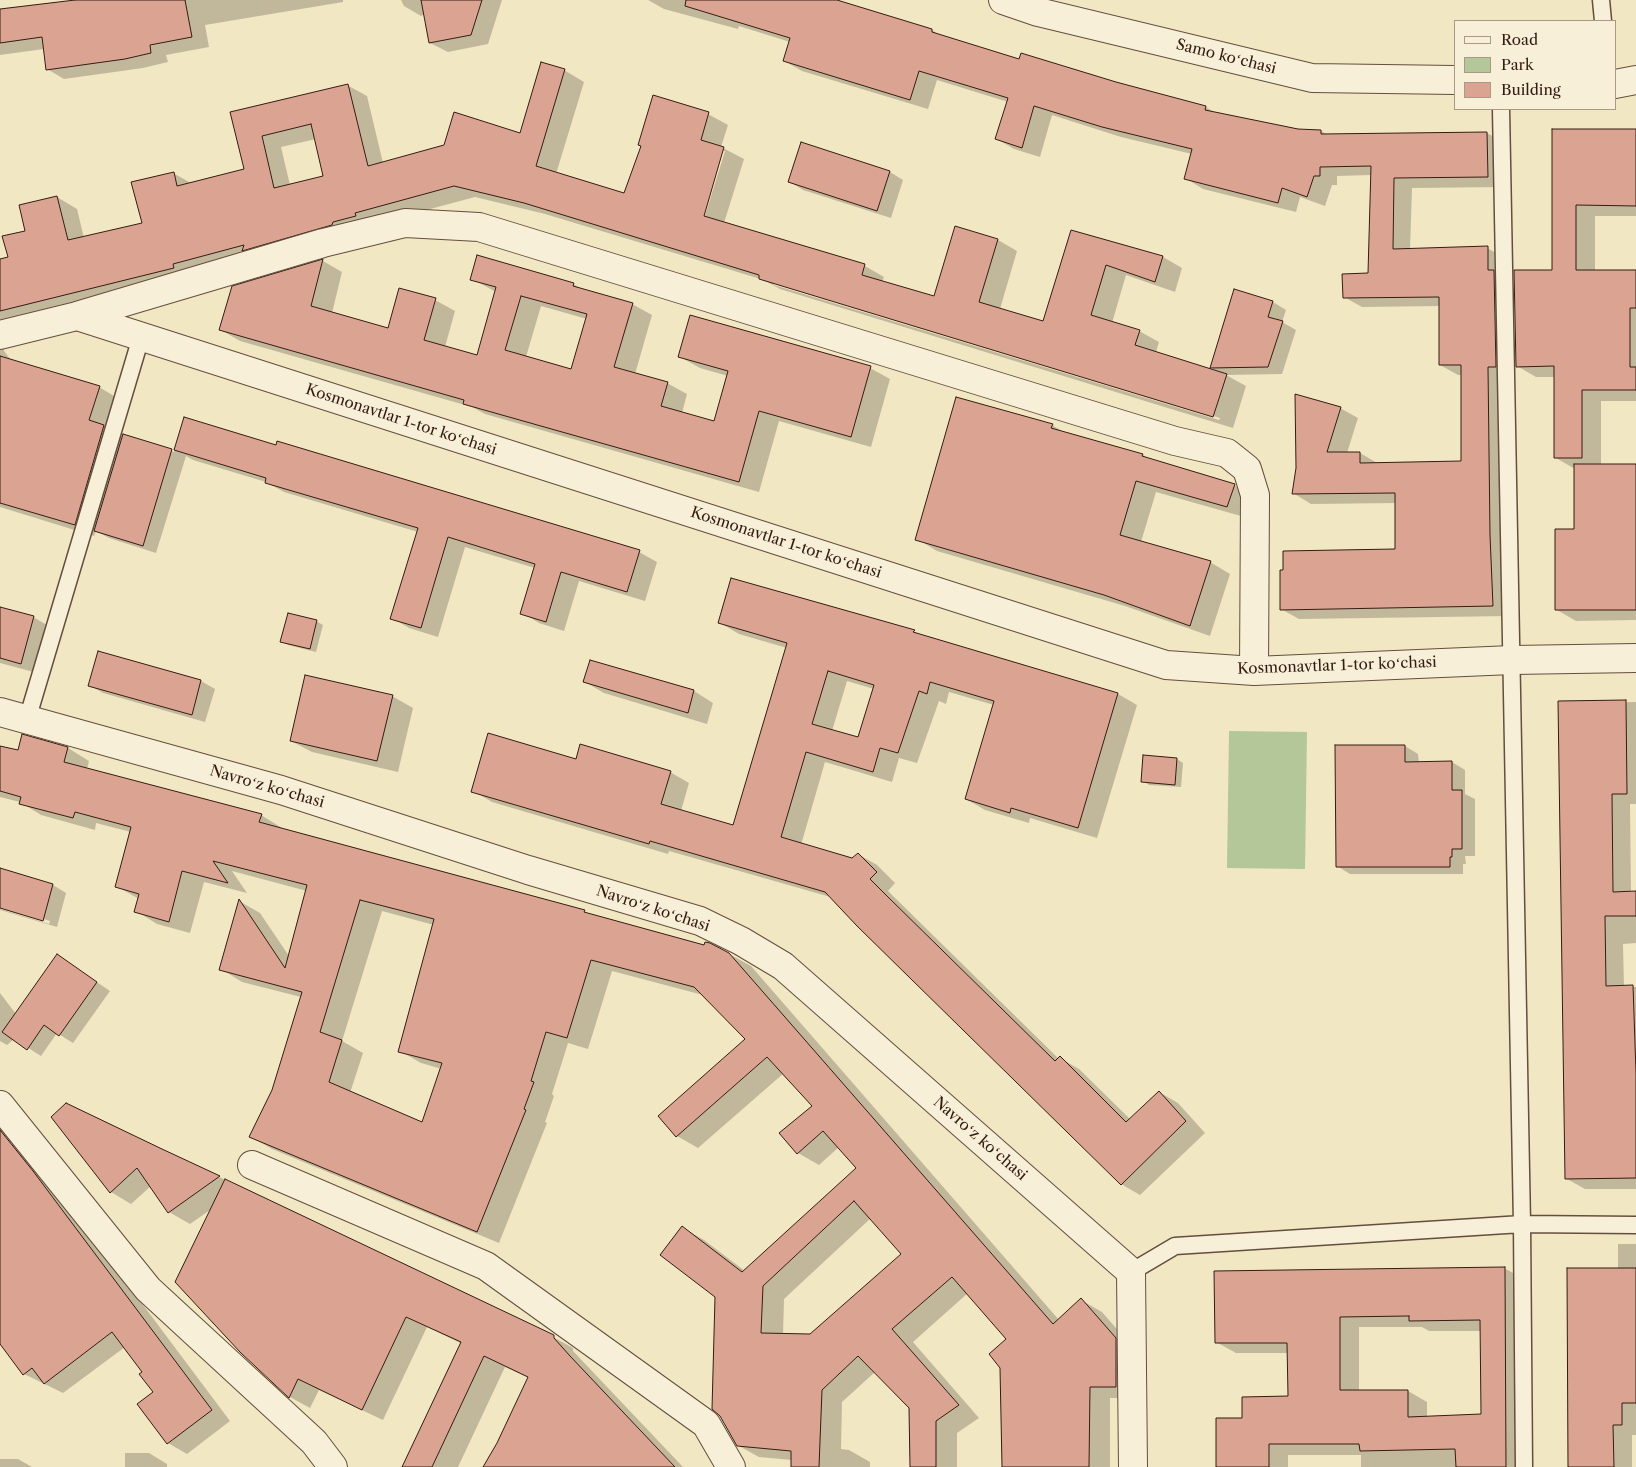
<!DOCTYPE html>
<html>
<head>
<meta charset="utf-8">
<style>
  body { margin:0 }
  #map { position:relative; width:1636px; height:1467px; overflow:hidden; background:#f2e7c3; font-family:"Libre Caslon Text",serif }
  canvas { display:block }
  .legend { position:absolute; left:1454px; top:20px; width:162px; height:90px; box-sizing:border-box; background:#f7efd8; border:1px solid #a99a88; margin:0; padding:6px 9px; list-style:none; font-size:15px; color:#351b11 }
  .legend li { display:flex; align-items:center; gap:10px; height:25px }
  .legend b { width:25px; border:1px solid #a99a88 }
</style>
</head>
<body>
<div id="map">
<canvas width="1636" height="1467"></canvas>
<ul class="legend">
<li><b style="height:6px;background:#f7efd8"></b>Road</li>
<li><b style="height:14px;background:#b3c799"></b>Park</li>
<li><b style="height:14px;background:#dba492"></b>Building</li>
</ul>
</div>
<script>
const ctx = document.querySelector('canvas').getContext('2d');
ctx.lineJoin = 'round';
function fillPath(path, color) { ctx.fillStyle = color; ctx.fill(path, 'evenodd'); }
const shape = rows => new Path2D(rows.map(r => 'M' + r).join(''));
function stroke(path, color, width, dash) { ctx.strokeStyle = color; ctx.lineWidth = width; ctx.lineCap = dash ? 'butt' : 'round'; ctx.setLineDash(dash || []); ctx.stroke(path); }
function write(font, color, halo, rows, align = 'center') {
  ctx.font = font + ' "Libre Caslon Text",serif'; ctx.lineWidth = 4; ctx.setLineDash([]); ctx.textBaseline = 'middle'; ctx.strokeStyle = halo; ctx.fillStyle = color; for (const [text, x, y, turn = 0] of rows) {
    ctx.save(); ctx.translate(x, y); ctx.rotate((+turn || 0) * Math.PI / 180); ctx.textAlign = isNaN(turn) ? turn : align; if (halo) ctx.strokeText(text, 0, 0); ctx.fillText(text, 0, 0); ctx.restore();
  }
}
fillPath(shape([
  [1229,731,1307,732,1305,869,1227,868]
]), '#b3c799');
fillPath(shape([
  [87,0,343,0,343,2,205,25,209,47,166,55,168,62,143,68,64,79,47,69,44,49,0,55,0,10],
  [401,0,502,0,488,44,448,52,430,43,425,14,421,16,404,6],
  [648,0,833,0,932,30,943,37,1020,60,1206,107,1217,114,1298,131,1321,131,1328,135,1487,133,1505,143,1505,187,1412,188,1410,250,1487,248,1505,258,1510,616,1299,619,1281,609,1397,550,1396,503,1311,504,1293,493,1340,408,1358,418,1347,453,1360,453,1379,464,1462,462,1462,375,1458,375,1440,365,1440,306,1362,307,1344,297,1369,274,1372,175,1337,176,1337,185,1332,185,1325,206,1300,197,1296,212,1203,189,1185,178,1192,154,1121,137,1052,115,1040,157,1014,149,997,139,1008,102,937,80,928,109,802,71,784,61,790,42,739,26,738,29,664,9],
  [564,70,584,82,556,174,625,195,708,114,728,125,721,147,744,159,724,223,865,266,884,277,882,282,935,298,998,240,1017,251,1000,309,1044,323,1072,231,1163,257,1182,268,1175,292,1126,275,1112,323,1139,331,1159,342,1156,352,1217,372,1211,367,1273,302,1286,310,1282,322,1296,330,1282,374,1226,375,1246,386,1233,428,780,289,764,280,545,214,475,197,374,224,5,342,4,351,11,360,99,387,119,399,110,429,123,437,174,452,185,419,639,552,657,562,645,601,579,581,564,631,539,623,522,613,535,568,465,547,438,637,409,628,392,618,418,532,284,492,266,482,193,460,186,456,156,553,109,538,96,531,94,536,0,507,0,260,9,258,26,232,57,197,77,209,84,238,144,224,173,173,191,183,246,170,232,113,347,85,367,96,383,163,521,134],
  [316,139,325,177,290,185,281,147],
  [722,151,725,151,703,222,701,221],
  [771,281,1220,418,1219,420,774,285],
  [1554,130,1636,130,1636,216,1595,216,1595,271,1636,271,1636,401,1601,401,1601,465,1636,465,1636,620,1576,621,1557,610,1575,531,1575,469,1556,458,1556,377,1536,377,1517,366,1553,271],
  [890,172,903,180,891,218,803,190,790,182],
  [323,261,342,272,332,313,389,329,435,300,455,311,445,347,478,356,496,292,472,279,573,284,584,290,632,304,652,315,635,374,667,383,687,394,682,413,715,423,728,376,700,368,680,357,870,368,890,379,871,447,779,421,759,492,485,414,472,407,240,341,221,330,233,287],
  [541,306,587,319,572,370,526,357],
  [1052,425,1067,434,1143,455,1151,460,1234,485,1254,497,1248,518,1156,492,1141,542,1210,562,1230,574,1210,636,1125,606,937,551,917,539],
  [732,580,914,631,924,637,1118,694,1137,705,1097,838,1030,818,1029,823,985,810,966,799,994,705,949,692,946,704,939,701,917,763,899,758,892,782,825,762,801,845,853,860,858,854,877,865,895,883,888,891,1059,1059,1060,1058,1079,1069,1130,1119,1159,1092,1178,1103,1205,1133,1140,1195,1121,1184,834,898,669,851,668,854,492,802,473,791,577,760,670,772,689,783,681,811,734,826,787,648,739,634,720,623],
  [847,681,874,689,859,739,832,731],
  [0,608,33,617,54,629,41,674,0,663],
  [316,621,323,625,316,652,288,645,282,641],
  [98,653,201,681,215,689,205,722,103,693,89,685],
  [591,661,694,691,713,703,707,724,604,693,585,682],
  [392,696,413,708,398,772,312,752,291,741],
  [1636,702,1636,804,1630,804,1631,892,1636,892,1636,943,1623,944,1624,987,1636,987,1636,1189,1585,1189,1567,1179,1559,703],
  [22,736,68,748,89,761,87,769,261,815,282,828,282,829,584,911,593,916,729,954,751,966,1059,1320,1081,1300,1102,1312,1137,1352,1137,1398,1110,1398,1110,1467,1003,1467,1008,1339,968,1293,913,1342,979,1418,957,1433,957,1467,911,1467,910,1408,875,1372,842,1402,841,1449,849,1450,870,1462,870,1467,792,1467,792,1460,759,1457,737,1445,716,1296,683,1228,704,1240,745,1271,858,1169,839,1147,819,1165,798,1153,813,1106,784,1073,698,1148,677,1136,746,1039,703,995,612,971,588,1049,568,1043,552,1094,554,1096,545,1122,547,1123,499,1243,272,1149,251,1137,274,1091,301,997,242,982,221,969,239,901,260,913,289,956,307,891,232,871,247,893,204,882,190,933,157,924,136,911,139,899,116,886,131,832,96,823,95,830,41,815,20,802,0,797,0,747,18,752],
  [382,911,434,925,400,1051,421,1063,442,1069,423,1123,350,1093,363,1053,342,1041],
  [871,1218,902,1254,810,1335,783,1335,784,1299],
  [1405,746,1418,754,1419,763,1452,762,1465,770,1465,794,1475,799,1475,856,1465,856,1466,864,1463,864,1463,874,1350,874,1337,866],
  [1177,759,1183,763,1181,787,1149,785,1143,781],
  [0,869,53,885,66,893,57,927,0,910,0,909,49,924,50,921,0,906],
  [57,955,110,991,73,1043,57,1033,41,1056,14,1039,7,1045,0,1041,0,993,16,1014],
  [67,1104,553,1337,573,1348,573,1351,683,1467,484,1467,498,1443,529,1378,505,1367,458,1467,403,1467,462,1344,427,1327,383,1420,319,1390,310,1408,290,1397,240,1351,213,1208,190,1224,169,1212,151,1186,131,1204,111,1192],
  [0,1114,230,1421,187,1454,168,1443,138,1404,155,1392,144,1372,125,1347,63,1393,24,1374,0,1342],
  [1618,1244,1636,1244,1636,1435,1632,1435,1632,1467,1569,1467,1618,1269],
  [1504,1268,1524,1279,1525,1467,1361,1467,1361,1455,1288,1455,1288,1467,1217,1467,1243,1419,1289,1397,1288,1353,1236,1353,1216,1342],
  [1359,1327,1422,1327,1429,1331,1482,1331,1482,1415,1427,1417,1427,1402,1408,1391,1359,1391],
  [125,1453,149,1453,167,1464,167,1467,125,1467],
  [0,1459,18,1459,32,1467,0,1467]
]), '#0003');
const building = shape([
  [75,0,185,0,192,37,150,45,151,53,125,59,46,70,42,37,0,43,0,9,75,0],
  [421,0,482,0,471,35,429,43,421,0],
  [686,0,837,0,932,29,932,32,1019,59,1021,53,1116,82,1206,106,1205,110,1298,129,1321,130,1321,134,1487,132,1488,177,1394,178,1393,249,1488,246,1488,270,1494,270,1496,367,1488,367,1490,535,1493,606,1280,610,1280,570,1283,570,1283,551,1395,549,1395,493,1292,494,1296,468,1295,394,1341,407,1327,452,1360,452,1360,463,1461,461,1461,365,1439,365,1439,297,1343,298,1342,274,1368,273,1371,166,1320,167,1320,176,1314,176,1307,197,1282,188,1278,203,1184,179,1192,149,1102,127,1034,106,1022,148,995,139,1008,98,919,71,910,100,783,61,790,38,685,6,686,0],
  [541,62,565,69,536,166,624,193,641,146,638,145,653,95,709,112,701,140,724,147,704,216,865,264,862,275,934,296,955,226,998,239,979,302,1043,321,1071,230,1163,256,1155,282,1106,265,1091,315,1140,330,1135,345,1227,374,1213,417,759,279,759,275,524,203,454,186,355,213,356,216,333,222,332,225,242,251,244,245,173,264,174,268,0,311,0,259,8,257,2,236,25,231,19,205,57,196,68,240,142,223,131,182,174,172,177,186,244,169,230,112,348,84,368,166,444,145,454,112,520,133,541,62],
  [311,124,323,176,274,188,262,136,311,124],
  [1552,129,1636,129,1636,206,1576,205,1576,270,1636,270,1636,308,1630,308,1630,367,1636,367,1636,390,1582,390,1582,458,1554,458,1554,366,1516,367,1514,270,1552,270,1552,129],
  [801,142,890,171,877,211,788,182,801,142],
  [477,255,574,283,573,286,633,303,614,367,668,382,661,406,714,421,728,371,678,357,690,315,871,366,851,437,759,411,739,482,463,404,464,400,219,330,232,286,323,259,311,306,388,328,399,288,436,298,424,340,477,355,496,287,470,280,477,255],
  [521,296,587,314,571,369,505,350,521,296],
  [1234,289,1273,301,1268,317,1283,321,1268,367,1210,368,1234,289],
  [0,356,100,386,89,420,104,425,75,525,0,503,0,356],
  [956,397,1053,424,1051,428,1143,454,1142,456,1235,484,1227,507,1136,481,1120,535,1211,561,1190,626,1104,595,915,540,956,397],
  [184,417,276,445,277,441,640,550,627,592,561,572,546,622,520,614,535,564,448,537,421,628,390,619,418,528,265,483,266,478,174,450,184,417],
  [123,434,172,449,143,546,94,531,123,434],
  [1574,464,1636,464,1636,610,1555,610,1555,529,1574,529,1574,464],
  [731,578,915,630,913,632,1118,693,1078,828,1011,808,1010,813,965,799,994,701,930,682,927,694,919,691,898,753,880,748,873,772,806,752,781,837,852,858,858,853,877,872,870,879,887,896,1055,1061,1060,1056,1126,1122,1159,1091,1186,1121,1121,1185,857,926,825,892,650,841,649,844,471,792,488,733,576,759,580,744,671,771,661,804,733,825,787,643,718,623,731,578],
  [828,671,874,685,858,737,812,724,828,671],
  [0,607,34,616,21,664,0,658,0,607],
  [288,613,317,620,310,649,280,642,288,613],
  [98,651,201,680,192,715,88,686,98,651],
  [590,660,694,690,688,713,583,682,590,660],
  [305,675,393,695,377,761,290,741,305,675],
  [1626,700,1627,794,1612,794,1613,892,1636,891,1636,916,1605,916,1606,986,1633,985,1636,1073,1636,1178,1565,1179,1558,701,1626,700],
  [22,734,68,747,64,762,262,814,259,822,585,910,584,912,704,945,705,942,710,943,729,953,1053,1324,1081,1298,1116,1338,1116,1387,1090,1387,1089,1467,1002,1467,1000,1368,989,1354,1006,1339,952,1277,892,1329,959,1405,936,1421,936,1467,910,1467,909,1408,858,1356,822,1390,819,1467,791,1467,791,1451,737,1446,720,1416,712,1409,715,1297,660,1255,682,1226,742,1272,856,1168,823,1131,797,1154,779,1133,812,1106,767,1057,676,1137,658,1116,745,1039,694,987,591,960,567,1038,546,1032,531,1081,534,1082,524,1109,526,1110,477,1232,249,1137,272,1090,302,992,219,970,239,899,285,968,307,885,213,861,228,883,182,871,169,922,134,912,139,894,115,887,131,827,75,812,73,818,19,804,21,797,0,791,0,746,18,750,22,734],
  [360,900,434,919,398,1052,442,1063,422,1122,329,1082,342,1040,320,1032,360,900],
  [854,1201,901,1254,810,1334,761,1333,763,1286,854,1201],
  [1335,745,1405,745,1405,762,1452,761,1452,790,1462,790,1462,849,1452,849,1452,857,1450,857,1450,867,1336,867,1335,745],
  [1143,755,1177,758,1175,785,1141,782,1143,755],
  [0,868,53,884,43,921,0,908,0,868],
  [57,954,97,982,59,1036,44,1025,27,1050,2,1032,57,954],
  [66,1103,162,1149,220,1176,168,1213,137,1168,110,1193,51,1117,66,1103],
  [0,1130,33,1171,212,1410,167,1444,137,1404,153,1392,139,1374,142,1372,112,1332,44,1384,32,1368,23,1375,0,1344,0,1130],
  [225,1179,554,1335,554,1338,570,1356,675,1467,483,1467,497,1443,528,1377,484,1356,432,1467,402,1467,461,1342,406,1317,362,1410,298,1379,289,1398,240,1352,175,1282,225,1179],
  [1505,1267,1506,1467,1456,1467,1455,1449,1360,1451,1359,1444,1269,1444,1269,1467,1216,1467,1216,1418,1242,1418,1242,1397,1288,1396,1287,1343,1215,1343,1214,1271,1505,1267],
  [1409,1316,1409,1321,1480,1320,1481,1414,1408,1417,1408,1390,1340,1390,1340,1317,1409,1316],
  [1567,1268,1636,1268,1636,1403,1622,1403,1622,1425,1613,1425,1614,1467,1568,1467,1567,1268]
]);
fillPath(building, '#dba492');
stroke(building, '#351b11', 1);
const lane = shape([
  [1601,0,1603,21],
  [1501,109,1522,1224,1524,1467],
  [27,720,141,337],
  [1131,1272,1175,1246,1522,1224,1636,1225]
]);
const street = shape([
  [1003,0,1038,12,1312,78,1455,80],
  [1615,84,1636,80],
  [77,316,1166,665,1254,671,1512,660,1636,658],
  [0,335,77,316,323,243,405,223,479,227,1175,441,1227,453,1247,469,1255,495,1254,671],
  [0,712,281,790,528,870,700,921,741,941,783,966,1131,1272,1133,1467],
  [0,1105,148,1289,314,1442,333,1467],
  [252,1165,486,1266,706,1424,731,1467]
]);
stroke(lane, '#644e3e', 19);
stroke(street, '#644e3e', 30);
stroke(lane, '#f7efd8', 16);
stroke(street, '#f7efd8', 28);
write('15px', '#351b11', '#f7efd8', [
  ["Samo koʻchasi",1226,57,14],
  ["Kosmonavtlar 1-tor koʻchasi",401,420,18],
  ["Kosmonavtlar 1-tor koʻchasi",786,543,18],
  ["Kosmonavtlar 1-tor koʻchasi",1337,666,-2],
  ["Navroʻz koʻchasi",267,787,16],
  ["Navroʻz koʻchasi",653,909,18],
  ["Navroʻz koʻchasi",980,1139,41]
]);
</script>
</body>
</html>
